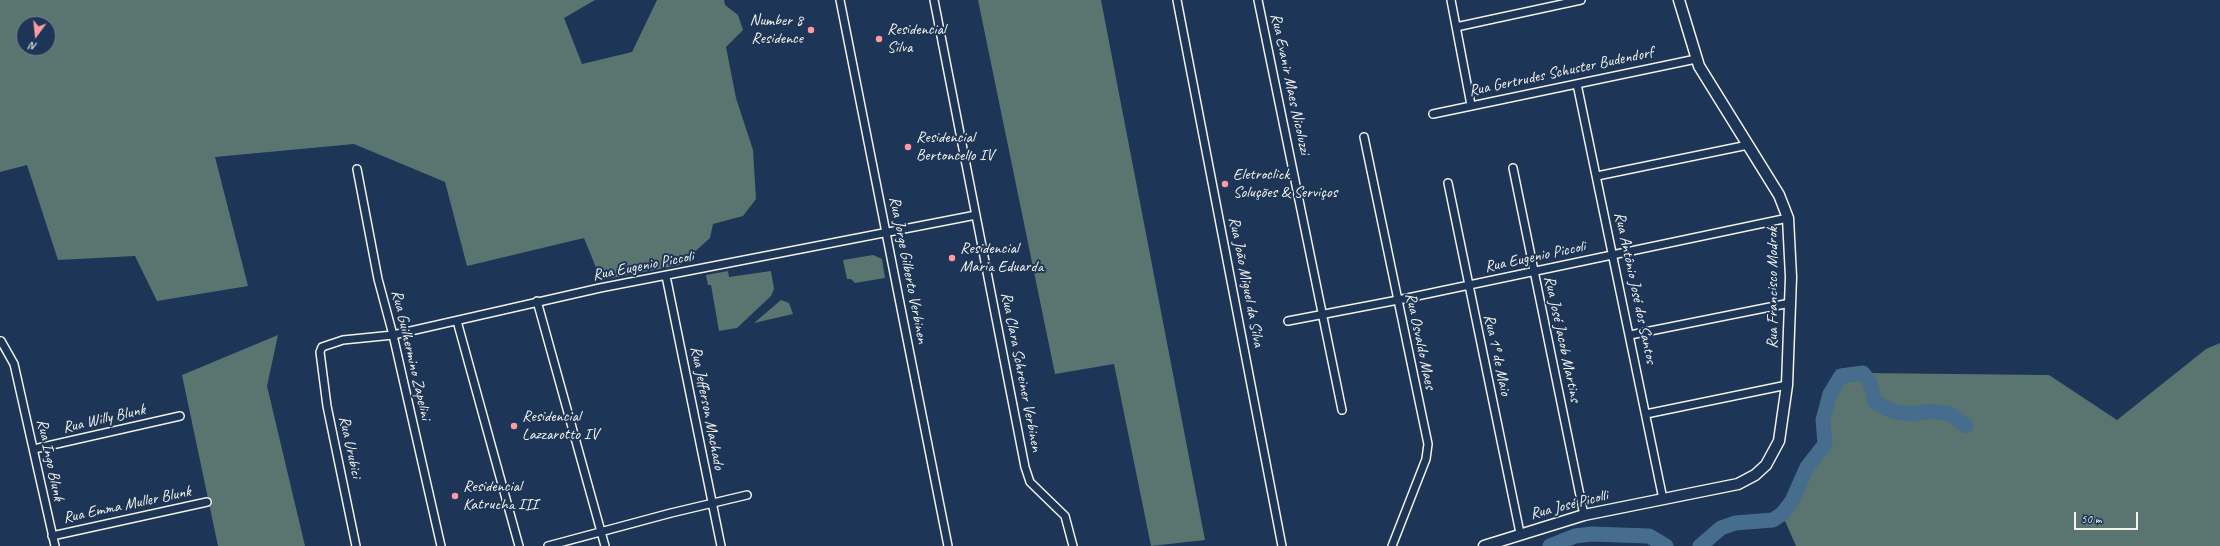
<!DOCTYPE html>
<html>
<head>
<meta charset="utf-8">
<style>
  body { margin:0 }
  #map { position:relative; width:2220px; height:546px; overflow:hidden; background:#1d3557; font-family:Caveat,sans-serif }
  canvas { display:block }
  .north { position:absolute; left:16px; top:16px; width:40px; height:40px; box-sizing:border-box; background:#1d3557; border:1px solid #738091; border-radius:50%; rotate:195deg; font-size:11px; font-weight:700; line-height:16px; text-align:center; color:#f4f1e8 }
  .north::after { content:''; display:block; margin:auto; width:14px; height:18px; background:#ff9aa2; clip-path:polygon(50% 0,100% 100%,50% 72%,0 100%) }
  .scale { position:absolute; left:2074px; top:512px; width:64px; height:18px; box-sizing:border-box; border:2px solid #f4f1e8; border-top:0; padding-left:5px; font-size:12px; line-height:14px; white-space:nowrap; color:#f4f1e8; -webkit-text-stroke:3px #1d3557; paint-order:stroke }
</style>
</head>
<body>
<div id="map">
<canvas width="2220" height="546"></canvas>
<div class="north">N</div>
<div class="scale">50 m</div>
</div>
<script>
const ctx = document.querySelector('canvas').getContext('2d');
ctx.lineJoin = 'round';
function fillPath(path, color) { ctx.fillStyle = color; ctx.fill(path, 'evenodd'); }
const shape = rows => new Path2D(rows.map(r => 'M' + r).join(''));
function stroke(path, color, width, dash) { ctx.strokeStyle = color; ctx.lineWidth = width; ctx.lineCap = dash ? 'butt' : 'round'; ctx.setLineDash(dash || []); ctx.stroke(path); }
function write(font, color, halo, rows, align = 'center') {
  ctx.font = font + ' Caveat,sans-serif'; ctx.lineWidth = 4; ctx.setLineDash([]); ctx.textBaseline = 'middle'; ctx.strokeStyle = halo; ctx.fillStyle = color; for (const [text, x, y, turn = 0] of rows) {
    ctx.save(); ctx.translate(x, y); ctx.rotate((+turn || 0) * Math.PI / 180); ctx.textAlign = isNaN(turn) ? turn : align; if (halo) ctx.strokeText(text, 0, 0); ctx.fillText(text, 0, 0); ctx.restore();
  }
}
fillPath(shape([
  [0,0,595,0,564,18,582,64,632,52,657,0,724,0,725,5,738,15,743,30,726,47,736,98,753,150,756,199,743,216,713,224,710,238,680,265,601,280,584,238,467,266,445,182,354,144,215,157,248,286,157,301,135,256,58,260,27,165,0,172],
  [24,24,48,24,48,48,24,48],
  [978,0,1101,0,1205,540,1151,546,1114,364,1055,374],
  [873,255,882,259,885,278,855,283,851,279,847,279,843,260],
  [728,271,729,277,771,271,774,289,771,296,737,328,719,331,711,285,708,285,706,275],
  [781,300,789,303,793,314,754,323],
  [278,335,267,386,305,546,218,546,182,375],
  [2220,343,2220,546,1796,546,1782,514,1792,501,1807,467,1825,444,1823,420,1830,394,1841,376,1863,373,2049,375,2117,420,2206,349]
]), '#5a7470');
stroke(shape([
  [1550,546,1575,536,1592,534,1649,536,1666,546],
  [1700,546,1721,528,1735,523,1773,520,1782,514,1792,501,1807,467,1825,444,1823,420,1830,394,1841,376,1863,373,1870,382,1875,402,1894,412,1914,414,1931,411,1950,414,1966,426]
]), '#466d8e', 15);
const street = shape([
  [840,0,948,546],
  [934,0,1025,467,1030,482,1065,516,1073,546],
  [1177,0,1282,546],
  [1258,0,1342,410],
  [1451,0,1471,105],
  [1456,27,1581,0],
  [1577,84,1663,499],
  [1433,114,1696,59],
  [1364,137,1428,444,1426,459,1392,546],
  [1513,168,1584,515],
  [357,169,378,279,393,335,441,546],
  [1597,176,1748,145],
  [1448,183,1520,533],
  [666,276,721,546],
  [537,301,605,546],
  [457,321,519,546],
  [1288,321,1398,300,1788,218],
  [1630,335,1790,303],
  [1,341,14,364,55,546],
  [1646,414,1787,385],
  [34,449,180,416],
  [52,536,207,502],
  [356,546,327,406,320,352,322,347,343,340,393,335,600,288,976,215],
  [548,546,671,513,747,495]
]);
const secondary = shape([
  [1484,546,1584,515,1738,484,1755,475,1766,465,1779,441,1787,385,1791,277,1788,218,1779,195,1699,66,1679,0]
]);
stroke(street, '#f4f1e8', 10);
stroke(secondary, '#f4f1e8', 13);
stroke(street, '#1d3557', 7);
stroke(secondary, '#1d3557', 10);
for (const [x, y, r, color] of [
  [811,30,4,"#ff9aa2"],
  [879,39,4,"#ff9aa2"],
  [908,147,4,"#ff9aa2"],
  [1225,184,4,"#ff9aa2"],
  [952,258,4,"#ff9aa2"],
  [514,426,4,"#ff9aa2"],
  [455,496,4,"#ff9aa2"]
]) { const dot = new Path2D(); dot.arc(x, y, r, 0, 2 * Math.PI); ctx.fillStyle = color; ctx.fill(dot); stroke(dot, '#1d3557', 1.5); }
write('16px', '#f4f1e8', '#1d3557', [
  ["Number 8",803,21,"right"],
  ["Residence",803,39,"right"],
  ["Residencial",887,30],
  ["Silva",887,48],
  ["Residencial",916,138],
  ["Bertoncello IV",916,156],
  ["Eletroclick",1233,175],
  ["Soluções & Serviços",1233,193],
  ["Residencial",960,249],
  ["Maria Eduarda",960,267],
  ["Residencial",522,417],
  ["Lazzarotto IV",522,435],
  ["Residencial",463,487],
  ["Katrucha III",463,505]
], 'left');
write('16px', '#f4f1e8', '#1d3557', [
  ["Rua Gertrudes Schuster Budendorf",1561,72,-12],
  ["Rua Evanir Maes Nicoluzzi",1290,84,78],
  ["Rua Eugenio Piccoli",1535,257,-12],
  ["Rua Eugenio Piccoli",643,266,-11],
  ["Rua Jorge Gilberto Verbinen",908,270,79],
  ["Rua João Miguel da Silva",1246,282,79],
  ["Rua Antônio José dos Santos",1635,288,78],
  ["Rua Francisco Modrok",1773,288,-90],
  ["Rua José Jacob Martins",1562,339,78],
  ["Rua Osvaldo Maes",1420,341,78],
  ["Rua Guilhermino Zapelini",411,355,77],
  ["Rua 1º de Maio",1497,355,78],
  ["Rua Clara Schreiner Verbinen",1021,372,79],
  ["Rua Jefferson Machado",707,408,79],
  ["Rua Willy Blunk",104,419,-13],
  ["Rua Urubici",350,447,78],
  ["Rua Ingo Blunk",50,460,78],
  ["Rua Emma Muller Blunk",127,505,-12],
  ["Rua José Picolli",1569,505,-14]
]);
</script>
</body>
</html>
